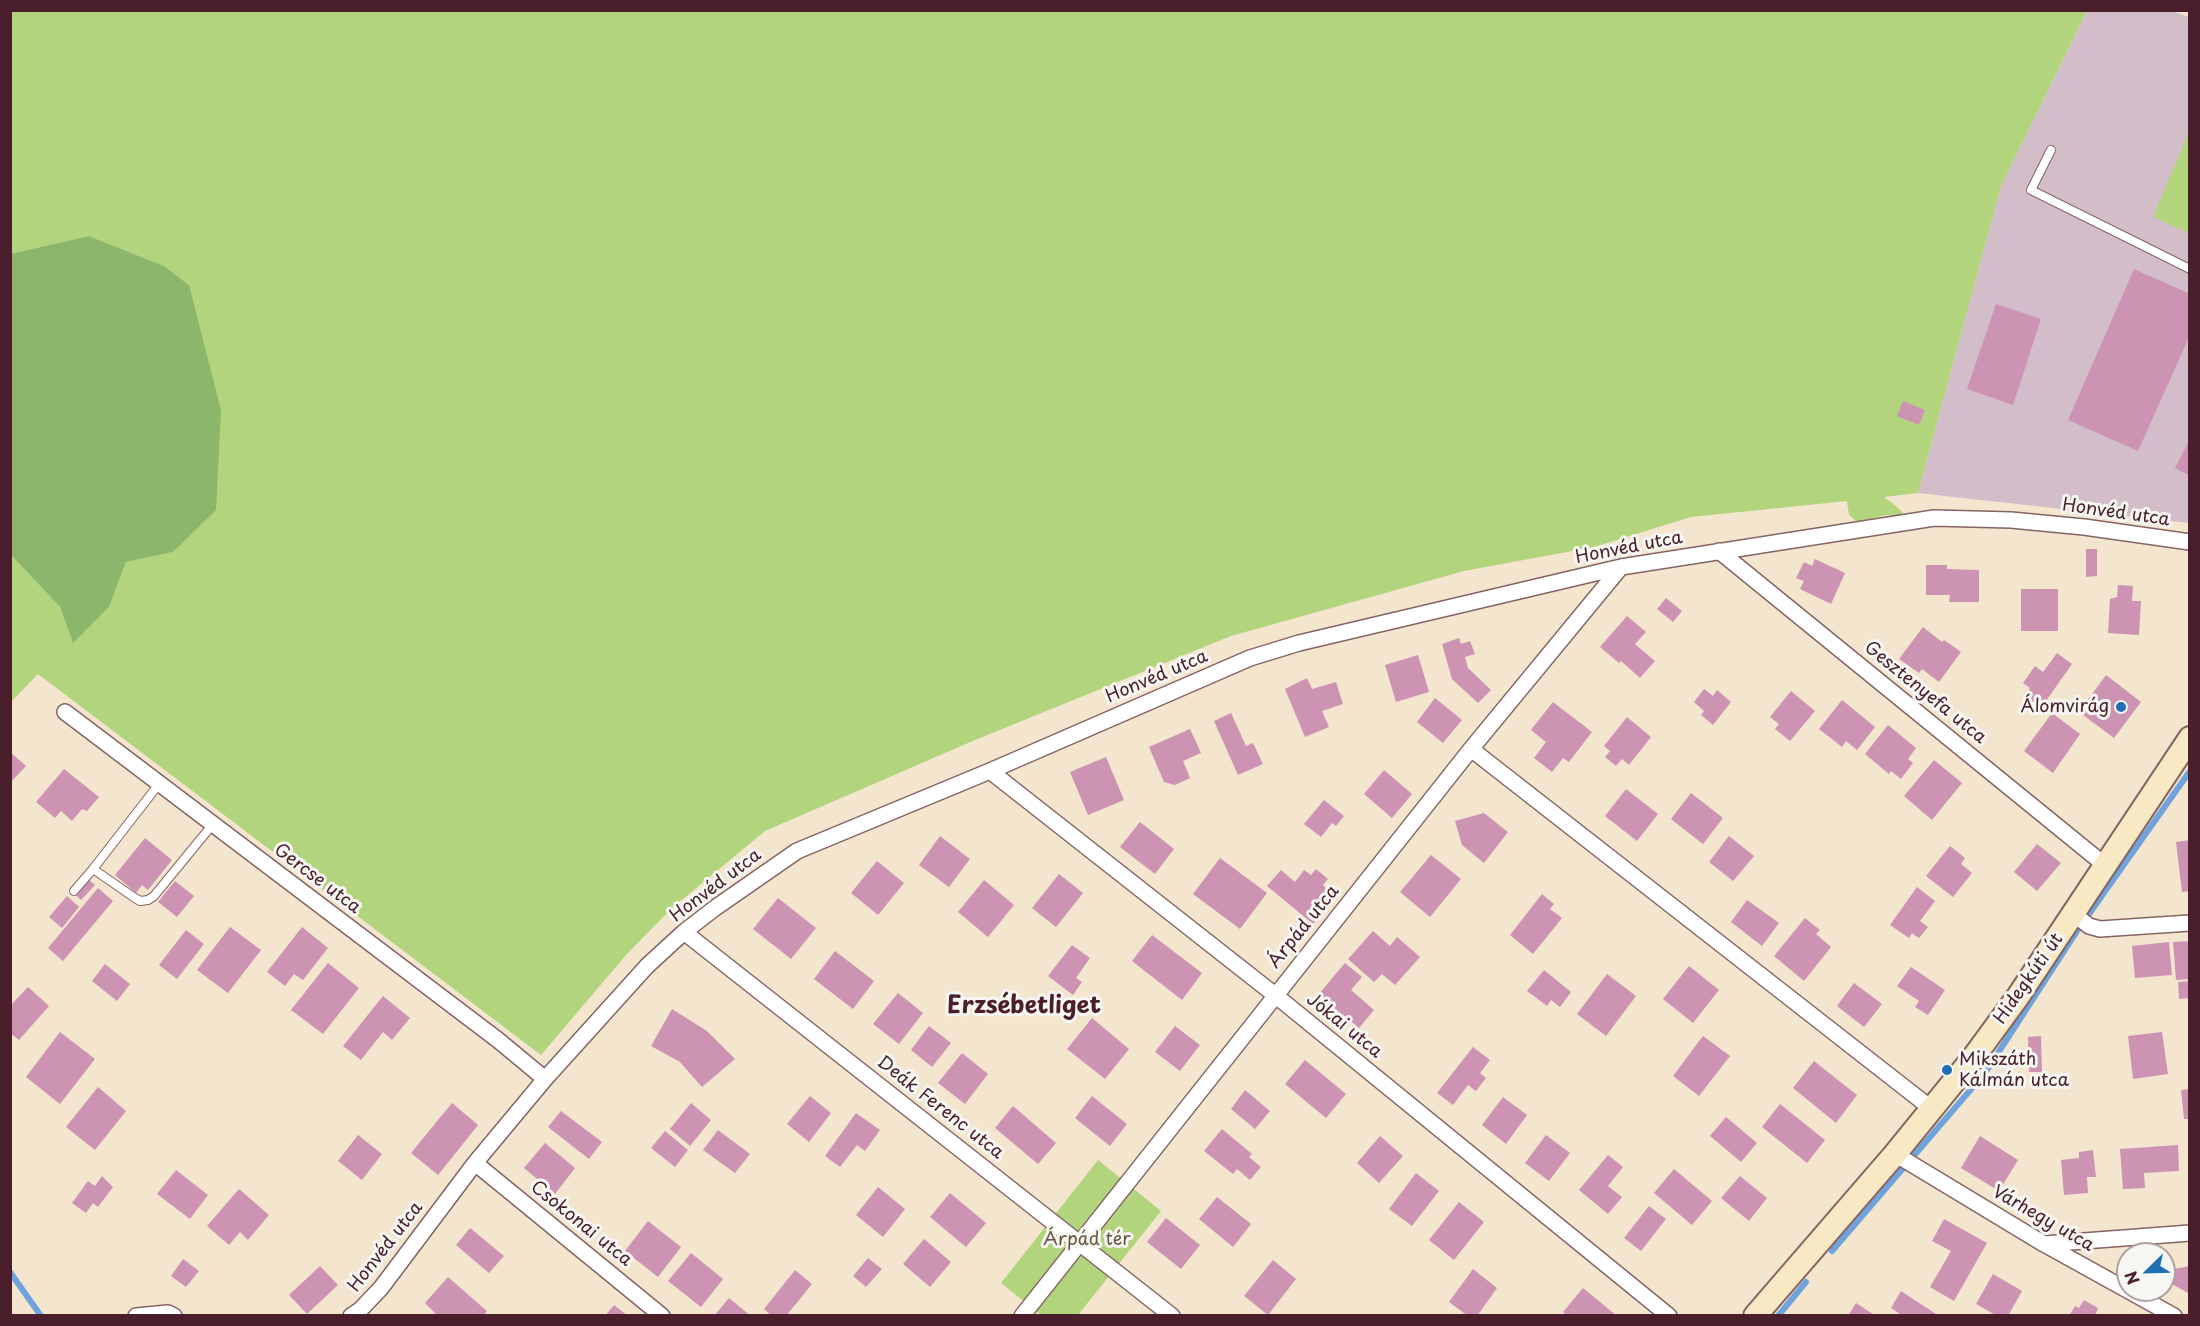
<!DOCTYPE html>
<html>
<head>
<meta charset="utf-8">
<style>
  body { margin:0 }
  #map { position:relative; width:2200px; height:1326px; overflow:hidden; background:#f3e5ce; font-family:"Playpen Sans",sans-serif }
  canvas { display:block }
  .frame { position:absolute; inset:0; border:12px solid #4a1f2b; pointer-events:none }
  .north { position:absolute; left:2116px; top:1242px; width:60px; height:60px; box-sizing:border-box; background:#f6f6f2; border:2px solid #b1a0a2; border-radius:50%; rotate:247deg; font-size:16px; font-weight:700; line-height:24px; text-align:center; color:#4a1f2b }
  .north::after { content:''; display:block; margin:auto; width:21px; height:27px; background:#1f6fb2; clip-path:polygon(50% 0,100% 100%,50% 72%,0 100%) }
</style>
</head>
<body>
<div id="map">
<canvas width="2200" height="1326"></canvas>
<div class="frame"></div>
<div class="north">N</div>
</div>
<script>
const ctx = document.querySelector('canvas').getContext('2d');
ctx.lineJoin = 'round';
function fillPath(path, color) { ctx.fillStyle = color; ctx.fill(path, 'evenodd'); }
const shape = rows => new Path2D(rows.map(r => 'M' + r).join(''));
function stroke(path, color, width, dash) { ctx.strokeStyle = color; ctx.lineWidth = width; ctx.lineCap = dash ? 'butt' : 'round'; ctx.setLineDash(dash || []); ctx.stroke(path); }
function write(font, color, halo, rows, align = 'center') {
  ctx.font = font + ' "Playpen Sans",sans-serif'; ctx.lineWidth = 6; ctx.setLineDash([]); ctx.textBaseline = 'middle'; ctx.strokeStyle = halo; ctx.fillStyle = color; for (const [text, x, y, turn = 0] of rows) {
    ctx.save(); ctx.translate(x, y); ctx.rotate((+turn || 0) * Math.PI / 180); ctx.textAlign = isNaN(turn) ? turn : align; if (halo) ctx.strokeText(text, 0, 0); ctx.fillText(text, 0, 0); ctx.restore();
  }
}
fillPath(shape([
  [2087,11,2172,11,2189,17,2189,523,1918,493,2001,186]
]), '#d2bdc8');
fillPath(shape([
  [11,11,2087,11,2001,186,1918,493,1884,497,1896,506,1904,514,1903,517,1887,515,1857,522,1849,515,1847,501,1691,517,1594,547,1464,571,1231,636,975,740,765,831,671,909,626,955,541,1055,38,674,11,702,11,555,60,607,73,642,109,607,126,562,173,552,189,285,164,266,89,236,11,254],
  [2189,132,2190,233,2189,233,2153,217],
  [1098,1160,1161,1211,1078,1315,1041,1315,1001,1283]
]), '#b1d47c');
fillPath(shape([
  [89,236,164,266,189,285,221,410,216,510,173,552,126,562,109,607,73,643,60,607,11,555,10,254]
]), '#8cb66c');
stroke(shape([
  [1832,1251,1985,1073,2077,931,2190,771],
  [10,1272,41,1316],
  [1778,1316,1806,1282]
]), '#70a3dc', 6);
fillPath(shape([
  [2134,269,2190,294,2190,335,2138,451,2068,420],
  [1996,304,2041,319,2013,405,1967,389],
  [1903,401,1925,410,1919,425,1897,416],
  [2190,439,2190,476,2175,468],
  [2086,549,2097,549,2097,576,2086,577],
  [1815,559,1845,573,1831,604,1800,589,1804,581,1796,578,1804,562,1812,566],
  [1926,565,1947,565,1947,569,1979,570,1979,602,1949,602,1950,595,1926,595],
  [2118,585,2133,586,2132,601,2141,601,2139,635,2108,633,2110,599,2117,597],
  [2021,589,2058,589,2058,631,2021,631],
  [1666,598,1682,611,1673,622,1657,609],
  [1627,616,1646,632,1635,644,1655,661,1640,678,1621,661,1619,663,1600,647],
  [1923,627,1942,642,1944,640,1961,652,1939,682,1922,669,1919,673,1899,659],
  [1459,638,1461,644,1470,641,1475,654,1465,657,1468,668,1491,690,1478,703,1452,679,1442,644],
  [2057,653,2072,664,2041,708,2025,696,2030,688,2023,683,2035,666,2043,672],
  [1418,655,1429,692,1396,702,1385,665],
  [2106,675,2141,702,2114,738,2079,712],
  [1307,678,1312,689,1336,682,1343,704,1322,711,1329,727,1305,737,1285,689],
  [1704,689,1713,696,1717,690,1731,702,1713,725,1701,715,1704,711,1694,702],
  [1791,691,1815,711,1790,741,1775,729,1779,724,1770,717],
  [1435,698,1462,720,1443,743,1417,722],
  [1842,700,1875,727,1857,750,1846,741,1842,747,1819,729],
  [1553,702,1592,732,1569,762,1563,758,1552,772,1534,758,1546,742,1531,730],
  [1231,713,1246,746,1253,743,1263,764,1238,775,1214,721],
  [2052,713,2080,734,2053,773,2024,751],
  [1627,717,1651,737,1629,765,1622,759,1616,766,1605,757,1610,751,1604,746],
  [1888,725,1916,748,1908,759,1913,763,1901,779,1891,771,1889,774,1865,754],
  [1190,729,1201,753,1183,761,1190,778,1175,785,1164,782,1149,747],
  [10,752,26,766,10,783],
  [1106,757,1124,800,1088,815,1070,772],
  [1934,760,1962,783,1932,820,1904,796],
  [64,769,99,797,87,811,82,809,72,821,61,811,55,818,36,802],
  [1384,770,1412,794,1392,818,1364,794],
  [1626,789,1658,814,1637,841,1605,816],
  [1691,793,1723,818,1703,844,1671,819],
  [1324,800,1344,816,1336,826,1332,823,1321,837,1304,824],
  [1484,813,1508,832,1484,863,1462,845,1455,821],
  [1140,822,1174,849,1155,874,1120,847],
  [940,836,970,859,949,887,919,865],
  [1729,836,1754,856,1733,881,1709,862],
  [145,838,172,860,148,890,142,885,136,893,115,875],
  [2190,840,2190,891,2182,892,2176,842],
  [2037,844,2061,863,2037,891,2014,872],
  [1950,846,1965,858,1961,864,1972,873,1953,897,1926,876],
  [1431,855,1461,879,1430,917,1400,892],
  [1220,858,1267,893,1240,929,1193,894],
  [877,861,904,883,878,915,851,893],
  [1316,869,1328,879,1323,885,1328,890,1318,903,1326,909,1313,924,1267,886,1281,870,1295,882,1304,870,1311,875],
  [1059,874,1083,893,1056,927,1032,908],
  [89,880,95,885,81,900,76,895],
  [984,880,1014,905,988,937,958,912],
  [175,881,194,896,177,917,158,902],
  [1917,887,1935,901,1920,921,1928,927,1919,938,1912,933,1909,938,1890,925],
  [98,888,113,901,63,961,48,948],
  [1542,894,1554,904,1550,909,1562,918,1533,954,1510,935],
  [67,896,79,907,62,928,49,917],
  [778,898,816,928,791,959,753,929],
  [1747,900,1779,923,1762,946,1731,922],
  [1805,918,1820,930,1816,934,1831,947,1804,981,1774,956],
  [230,927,261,950,228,993,197,970],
  [302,927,328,948,303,980,294,974,285,986,267,972],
  [186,930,204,944,177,979,159,965],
  [1373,931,1390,946,1397,937,1420,957,1395,985,1382,974,1374,982,1348,959],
  [1152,935,1202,973,1182,1000,1132,961],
  [2190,941,2190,979,2176,980,2173,942],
  [2169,942,2172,975,2135,978,2132,946],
  [1072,945,1090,958,1076,978,1082,982,1073,995,1048,976],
  [835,951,874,981,853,1009,814,979],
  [328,963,359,988,323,1034,291,1010],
  [1345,963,1362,977,1351,990,1374,1010,1359,1028,1318,995],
  [105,964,130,984,117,1001,92,981],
  [1689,966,1719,990,1693,1023,1663,999],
  [1911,967,1945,990,1928,1015,1915,1007,1919,1001,1897,986],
  [1544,970,1571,992,1560,1007,1551,1000,1547,1006,1527,991],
  [1607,974,1636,996,1606,1036,1577,1014],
  [2190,981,2190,998,2179,999,2178,982],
  [1854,983,1882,1004,1864,1027,1837,1006],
  [28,987,49,1006,19,1040,10,1033,10,1006],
  [898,993,923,1013,899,1044,873,1024],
  [383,996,410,1018,392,1040,383,1032,361,1060,343,1046],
  [672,1009,707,1031,735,1059,702,1087,680,1062,651,1046],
  [1092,1018,1129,1049,1105,1079,1067,1049],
  [929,1026,951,1043,932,1067,911,1050],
  [1175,1026,1200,1045,1180,1071,1155,1052],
  [60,1032,95,1059,60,1104,26,1077],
  [2162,1032,2168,1074,2133,1079,2128,1036],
  [1703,1036,1730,1056,1699,1096,1673,1076],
  [2041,1036,2042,1072,2029,1072,2028,1037],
  [1473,1047,1490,1060,1480,1073,1486,1078,1476,1091,1468,1085,1453,1105,1437,1093],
  [962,1053,988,1074,965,1104,938,1083],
  [1305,1060,1346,1094,1326,1118,1285,1084],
  [1814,1061,1857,1095,1836,1123,1793,1088],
  [98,1087,126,1111,95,1150,66,1127],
  [2190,1089,2190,1119,2184,1119,2181,1090],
  [1245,1090,1270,1111,1255,1129,1231,1109],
  [810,1096,831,1113,809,1142,787,1124],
  [1092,1096,1127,1124,1110,1146,1075,1118],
  [1503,1097,1527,1115,1506,1144,1482,1125],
  [452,1103,478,1125,438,1175,411,1153],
  [691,1103,711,1120,690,1146,670,1129],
  [1780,1104,1825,1140,1807,1163,1762,1127],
  [1013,1106,1056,1143,1038,1164,995,1128],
  [561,1111,602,1142,589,1159,548,1127],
  [856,1113,880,1130,865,1151,857,1145,840,1167,825,1156],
  [1726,1117,1757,1143,1741,1162,1710,1136],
  [1222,1129,1252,1154,1249,1157,1261,1167,1250,1180,1237,1169,1233,1174,1204,1151],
  [718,1130,750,1154,735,1173,703,1150],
  [665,1131,688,1150,675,1167,651,1148],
  [358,1135,382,1154,362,1180,338,1161],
  [1546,1135,1570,1153,1549,1181,1525,1163],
  [1380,1136,1403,1156,1379,1183,1357,1163],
  [1980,1136,2018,1160,1999,1191,1961,1168],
  [545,1143,575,1168,555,1194,524,1168],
  [2178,1145,2179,1171,2144,1173,2145,1188,2123,1189,2120,1149],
  [2093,1150,2096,1177,2087,1177,2088,1193,2064,1195,2061,1160,2079,1158,2079,1152],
  [1608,1155,1623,1167,1608,1186,1622,1197,1608,1214,1579,1190],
  [1674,1169,1712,1201,1692,1225,1654,1193],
  [176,1170,208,1195,190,1219,157,1194],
  [1416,1173,1439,1191,1412,1226,1389,1209],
  [102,1176,113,1187,98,1207,93,1203,86,1213,72,1203,88,1181,95,1186],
  [1740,1176,1767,1198,1749,1221,1721,1198],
  [878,1187,905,1209,883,1237,856,1215],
  [239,1189,269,1215,248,1240,240,1232,229,1245,207,1226],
  [950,1193,986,1223,966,1247,930,1217],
  [1217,1197,1251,1224,1233,1247,1199,1219],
  [1459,1202,1484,1222,1454,1260,1429,1240],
  [1649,1206,1666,1219,1641,1251,1624,1238],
  [1166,1218,1200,1245,1181,1269,1147,1242],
  [1944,1219,1987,1243,1954,1301,1930,1287,1951,1251,1932,1241],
  [648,1221,681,1247,658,1277,625,1251],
  [470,1228,504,1256,489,1273,456,1245],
  [924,1239,951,1262,930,1287,903,1264],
  [691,1253,723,1279,701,1307,668,1281],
  [868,1258,882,1269,866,1287,853,1276],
  [183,1259,199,1271,186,1287,171,1276],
  [1273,1260,1296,1279,1268,1315,1244,1296],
  [320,1266,338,1285,307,1314,289,1295],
  [2190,1266,2190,1294,2172,1284,2169,1277,2174,1269],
  [1473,1269,1497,1288,1477,1316,1468,1316,1449,1302],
  [795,1270,812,1284,786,1316,772,1316,764,1309],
  [1993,1274,2022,1291,2008,1316,1997,1316,1976,1304],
  [448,1277,487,1311,483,1316,438,1316,425,1303],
  [1583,1288,1617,1316,1568,1316,1563,1312],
  [1901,1291,1939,1316,1903,1316,1891,1308],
  [729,1298,751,1316,714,1316],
  [2084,1300,2098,1308,2095,1316,2069,1316,2075,1306,2079,1308],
  [1856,1303,1876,1316,1848,1316],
  [614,1305,628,1316,605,1316]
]), '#cd93b3');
const lane = shape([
  [2051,150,2031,190,2190,269],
  [93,869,159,784],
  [74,891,93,869,135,898,140,901,148,900,154,896,213,824]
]);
const street = shape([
  [1719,551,2106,866],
  [65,712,498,1040,545,1079],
  [1471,749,1932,1109],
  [990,771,1275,995,1669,1316],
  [2074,914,2089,926,2100,929,2190,923],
  [684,932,1172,1316],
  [1895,1154,2044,1244,2174,1316],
  [475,1163,662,1316],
  [2044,1244,2190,1233],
  [136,1316,168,1313,174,1316],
  [351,1316,360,1310,381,1288,475,1163,545,1079,647,966,684,932,715,908,797,851,990,771,1250,658,1299,643,1621,567,1934,518,2011,520,2084,527,2190,542],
  [1022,1316,1471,749,1621,567]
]);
const secondary = shape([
  [1755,1316,1895,1154,1973,1058,2017,998,2190,738]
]);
stroke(lane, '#856464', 10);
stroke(street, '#856464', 18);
stroke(secondary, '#856464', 26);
stroke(lane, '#fff', 8);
stroke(street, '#fff', 15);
stroke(secondary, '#f8e8c3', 22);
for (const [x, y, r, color] of [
  [2121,707,6,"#1f6fb2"],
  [1947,1070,6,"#1f6fb2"]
]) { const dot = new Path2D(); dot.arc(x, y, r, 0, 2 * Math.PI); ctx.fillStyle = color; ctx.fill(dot); stroke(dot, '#f6f6f2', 2); }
write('18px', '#4a1f2b', '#f6f6f2', [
  ["Honvéd utca",2116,513,8],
  ["Honvéd utca",1629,548,-11],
  ["Honvéd utca",1157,677,-23],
  ["Gesztenyefa utca",1925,693,39],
  ["Gercse utca",317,879,37],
  ["Honvéd utca",716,886,-37],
  ["Árpád utca",1304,927,-51],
  ["Hidegkúti út",2029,979,-55],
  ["Jókai utca",1344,1026,39],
  ["Deák Ferenc utca",940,1108,38],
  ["Várhegy utca",2043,1219,30],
  ["Csokonai utca",581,1224,39],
  ["Honvéd utca",386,1247,-52]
]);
write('18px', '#4a1f2b', '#f6f6f2', [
  ["Álomvirág",2109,707],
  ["Mikszáth",1959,1060,"left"],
  ["Kálmán utca",1959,1081,"left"]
], 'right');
write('18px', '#695543', '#f6f6f2', [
  ["Árpád tér",1087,1240]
]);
write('bold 24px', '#4a1f2b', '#f6f6f2', [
  ["Erzsébetliget",1024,1006]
]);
</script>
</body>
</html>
